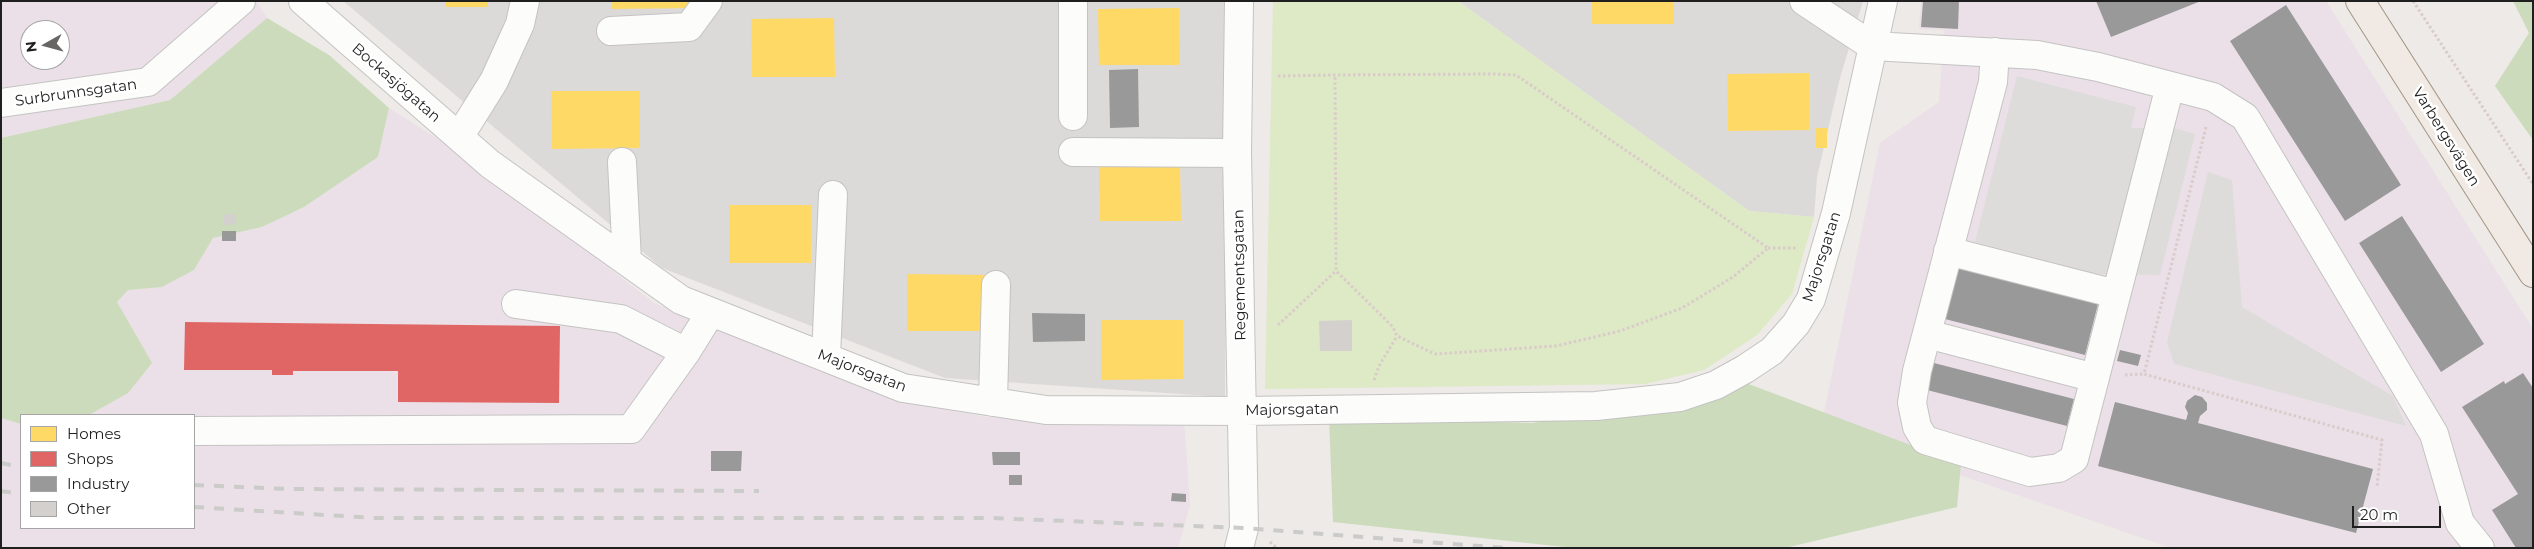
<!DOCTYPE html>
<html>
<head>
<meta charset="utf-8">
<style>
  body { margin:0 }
  #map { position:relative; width:2534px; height:549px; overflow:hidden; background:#edeae7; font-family:Montserrat,sans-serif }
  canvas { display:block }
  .frame { position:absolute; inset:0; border:2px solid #1f1f1f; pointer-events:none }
  .legend { position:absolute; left:20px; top:414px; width:175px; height:115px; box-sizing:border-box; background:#fff; border:1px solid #a5a5a5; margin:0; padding:6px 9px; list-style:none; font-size:15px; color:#1f1f1f }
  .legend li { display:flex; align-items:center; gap:10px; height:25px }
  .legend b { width:25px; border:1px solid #a5a5a5 }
  .north { position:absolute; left:20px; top:20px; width:50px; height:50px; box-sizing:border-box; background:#fff; border:1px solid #a5a5a5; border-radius:50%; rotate:263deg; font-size:14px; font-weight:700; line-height:20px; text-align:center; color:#1f1f1f }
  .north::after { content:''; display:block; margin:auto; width:18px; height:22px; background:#676665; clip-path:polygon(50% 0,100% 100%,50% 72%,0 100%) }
  .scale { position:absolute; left:2352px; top:506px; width:89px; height:22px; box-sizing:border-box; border:2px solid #1f1f1f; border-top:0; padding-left:6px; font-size:15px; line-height:18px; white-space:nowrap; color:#1f1f1f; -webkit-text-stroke:4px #fff; paint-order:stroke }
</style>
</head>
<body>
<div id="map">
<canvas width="2534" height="549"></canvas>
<div class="frame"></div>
<ul class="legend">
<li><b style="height:14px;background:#ffd966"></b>Homes</li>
<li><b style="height:14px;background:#e06666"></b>Shops</li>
<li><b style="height:14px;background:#999"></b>Industry</li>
<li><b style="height:14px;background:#d4d0ce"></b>Other</li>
</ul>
<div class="north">N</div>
<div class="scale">20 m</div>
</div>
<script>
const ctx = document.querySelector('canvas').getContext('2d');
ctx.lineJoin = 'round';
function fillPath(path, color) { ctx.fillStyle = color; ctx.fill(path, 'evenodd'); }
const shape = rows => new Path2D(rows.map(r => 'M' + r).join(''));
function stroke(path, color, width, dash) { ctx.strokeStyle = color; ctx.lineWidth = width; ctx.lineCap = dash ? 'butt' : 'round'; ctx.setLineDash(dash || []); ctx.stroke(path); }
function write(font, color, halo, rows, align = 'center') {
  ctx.font = font + ' Montserrat,sans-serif'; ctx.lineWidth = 5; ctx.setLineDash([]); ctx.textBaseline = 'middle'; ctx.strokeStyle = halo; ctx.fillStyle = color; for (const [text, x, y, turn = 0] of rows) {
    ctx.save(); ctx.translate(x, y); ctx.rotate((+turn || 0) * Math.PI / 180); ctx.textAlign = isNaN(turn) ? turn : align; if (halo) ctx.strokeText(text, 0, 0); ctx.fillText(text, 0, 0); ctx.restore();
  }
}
fillPath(shape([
  [343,1,1226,1,1225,397,945,378,662,268],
  [1458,1,1863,1,1840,78,1817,177,1814,217,1749,211]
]), '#dcdad9');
fillPath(shape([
  [1,1,256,1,267,18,170,100,1,138],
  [30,30,60,30,60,60,30,60],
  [1921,1,2326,1,2533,329,2533,548,2171,548,1821,427,1880,143,1939,102,1944,30,1919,29],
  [389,108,467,157,654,303,900,400,985,417,1184,419,1190,505,1178,548,1,548,1,418,21,424,21,528,194,528,194,415,89,415,128,393,117,302,128,290,162,287,194,270,213,238,262,227,304,207,378,157]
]), '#ebe0e7');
fillPath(shape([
  [1273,1,1458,1,1749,211,1814,217,1792,294,1757,335,1704,370,1645,384,1265,389]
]), '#ddeac5');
fillPath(shape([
  [2513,1,2533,1,2533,140,2495,86,2529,33],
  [267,18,329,55,389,108,378,157,304,207,262,227,213,238,194,270,162,287,128,290,117,302,152,363,128,393,89,415,21,415,21,424,1,418,1,138,170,100],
  [1738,380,1961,464,1957,507,1785,548,1574,548,1333,522,1329,417,1533,423]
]), '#cbdbbc');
fillPath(shape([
  [2017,76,2136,107,2131,128,2174,128,2195,134,2160,275,2094,274,1975,242],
  [2208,172,2232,180,2242,307,2393,396,2406,426,2174,364,2167,342]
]), '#dddcdb');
fillPath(shape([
  [445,1,487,1,488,7,445,7],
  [612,1,696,1,696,8,612,9],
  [1592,1,1674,1,1674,24,1592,24],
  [1179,8,1180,65,1099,65,1098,9],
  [834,18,835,77,752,77,751,19],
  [1809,73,1809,130,1728,131,1727,74],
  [551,91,640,91,640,148,552,149],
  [1816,128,1827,128,1827,148,1816,148],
  [1099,164,1180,164,1181,221,1100,221],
  [729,205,811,205,811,263,729,263],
  [907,274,988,275,988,331,907,331],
  [1101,320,1183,320,1183,379,1101,380]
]), '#ffd966');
fillPath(shape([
  [185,322,560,326,559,403,398,402,398,371,293,371,293,375,272,375,272,370,184,370]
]), '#e06666');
fillPath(shape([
  [1923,1,1959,1,1958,29,1921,27],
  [2096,1,2201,1,2111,37],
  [2286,5,2401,185,2345,221,2230,41],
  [1138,69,1139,127,1110,128,1109,70],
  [2402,216,2484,344,2441,372,2359,243],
  [222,231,236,231,236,241,222,241],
  [1958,268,2098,304,2085,355,1945,319],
  [1032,313,1085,314,1085,341,1033,342],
  [2120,350,2141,355,2138,366,2117,361],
  [1934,363,2074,399,2067,426,1927,390],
  [2523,373,2533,388,2533,548,2516,548,2492,510,2518,494,2462,407,2504,381,2505,384],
  [2195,395,2202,397,2207,403,2207,410,2200,416,2198,423,2373,469,2356,533,2098,466,2115,402,2186,420,2188,413,2185,407,2187,401],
  [711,451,742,451,741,471,711,471],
  [992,452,1020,452,1020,465,993,465],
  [1009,475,1022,475,1022,485,1009,485],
  [1172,493,1186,494,1186,502,1171,501]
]), '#999');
fillPath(shape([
  [236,214,236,224,224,225,224,215],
  [1352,320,1352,351,1320,351,1319,321]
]), '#d4d0ce');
const minor = shape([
  [303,1,490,164,681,300,903,388,1046,410,1243,411,1596,406,1680,397,1716,385,1745,369,1772,351,1796,324,1811,299,1836,213,1883,1],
  [1073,1,1073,116],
  [1804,1,1872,46,2037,55,2098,67,2213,97,2245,117,2434,434,2460,523,2480,548],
  [611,31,689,27,708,1],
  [1995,52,1993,82,1917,371,1912,403,1917,427,1925,440,2030,472,2059,468,2074,459,2170,86],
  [1,103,148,82,241,1],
  [459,137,494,81,520,24,525,1],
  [1073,152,1237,153],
  [622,162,627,261],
  [1948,251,2116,294],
  [516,304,621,319,686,352,711,312],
  [1927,334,2095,378],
  [826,357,833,195],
  [993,402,996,285],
  [194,431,631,429,686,352],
  [1239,548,1244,528,1237,153,1239,1]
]);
const major = shape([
  [2360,1,2533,273]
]);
stroke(minor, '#c4c3c2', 30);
stroke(major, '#a39583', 30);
stroke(shape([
  [2413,1,2533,184],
  [1278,76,1335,75,1493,74,1516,75,1768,248,1733,277,1682,308,1620,331,1556,346,1435,354,1397,336,1393,327,1336,271,1335,75],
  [2206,127,2144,374,2382,440,2377,487],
  [1768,248,1797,248],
  [1278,325,1336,271],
  [2125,375,2144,374],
  [1374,380,1379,366,1397,336],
  [1270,542,1277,548]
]), '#dacbca', 3, [2.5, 2.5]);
stroke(minor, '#fcfcfb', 28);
stroke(major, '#f1eae4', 28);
stroke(shape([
  [1,463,21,467],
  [194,485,287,489,759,491],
  [1,491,21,494],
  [194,507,375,518,991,518,1244,528,1506,548]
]), '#cbcbca', 4, [10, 10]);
write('15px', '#1f1f1f', '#fff', [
  ["Bockasjögatan",396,83,41],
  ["Surbrunnsgatan",76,93,-8],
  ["Varbergsvägen",2446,137,58],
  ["Majorsgatan",1822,257,-72],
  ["Regementsgatan",1240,275,-91],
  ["Majorsgatan",862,371,21],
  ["Majorsgatan",1292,410,-1]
]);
</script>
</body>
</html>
